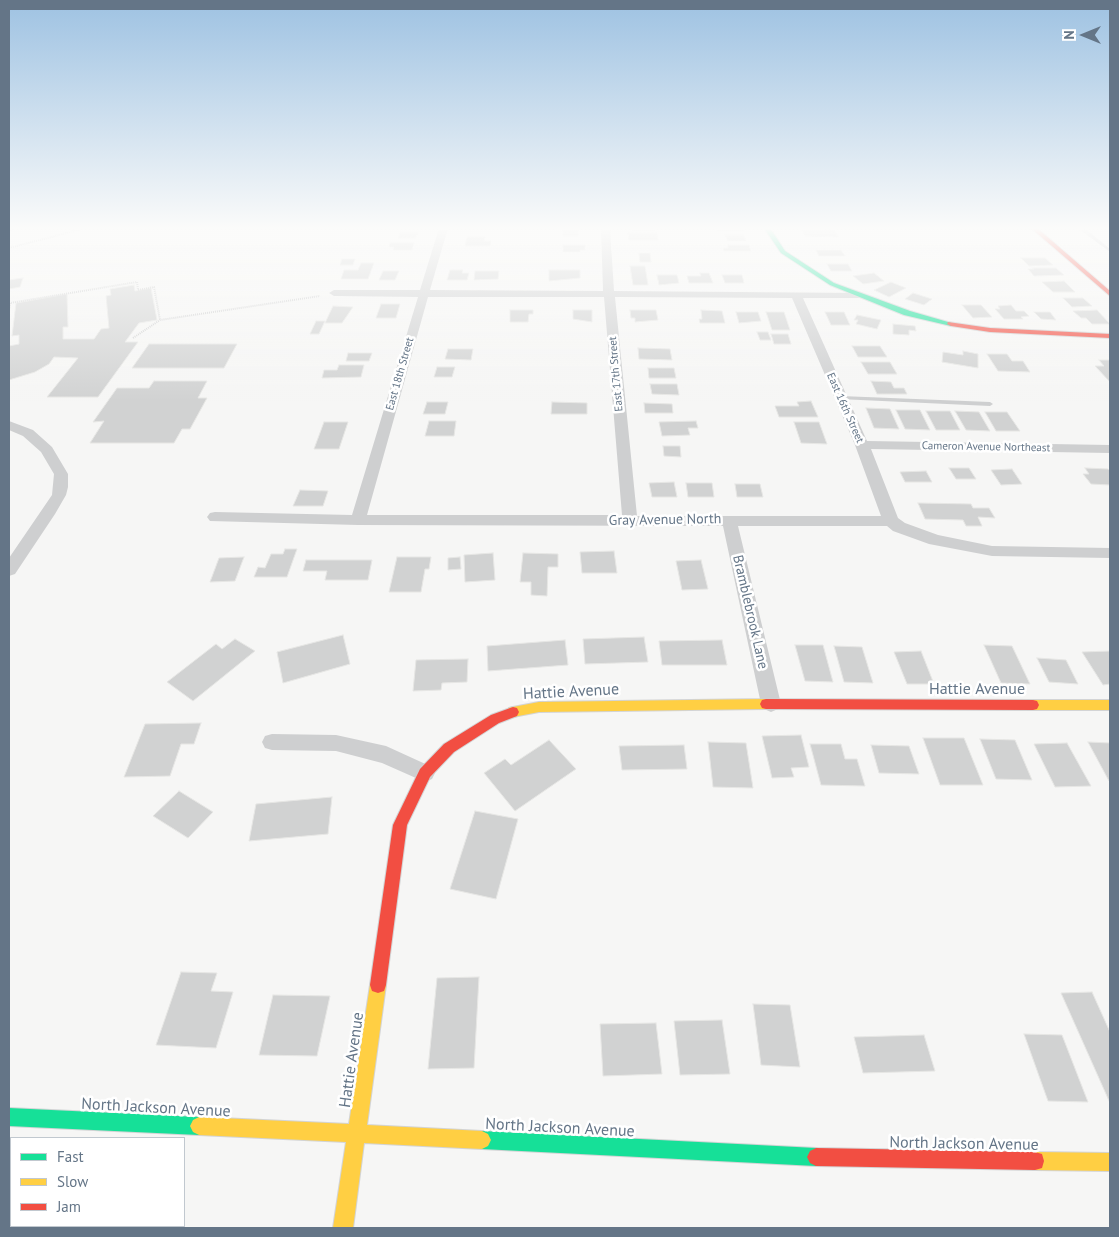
<!DOCTYPE html>
<html>
<head>
<meta charset="utf-8">
<style>
  body { margin:0 }
  #map { position:relative; width:1119px; height:1237px; overflow:hidden; background:#f6f6f5; font-family:"PT Sans",sans-serif }
  canvas { display:block }
  .frame { position:absolute; inset:0; border:10px solid #647587; pointer-events:none }
  .legend { position:absolute; left:10px; top:1137px; width:175px; height:90px; box-sizing:border-box; background:#fff; border:1px solid #c1c8cf; margin:0; padding:6px 9px; list-style:none; font-size:15px; color:#647587 }
  .legend li { display:flex; align-items:center; gap:10px; height:25px }
  .legend b { width:25px; border:1px solid #c1c8cf }
  .north { position:absolute; left:1059px; top:10px; width:50px; height:50px; -webkit-text-stroke:4px #fff; paint-order:stroke; rotate:270deg; font-size:14px; font-weight:700; line-height:20px; text-align:center; color:#647587 }
  .north::after { content:''; display:block; margin:auto; width:18px; height:22px; background:#647587; clip-path:polygon(50% 0,100% 100%,50% 72%,0 100%) }
</style>
</head>
<body>
<div id="map">
<canvas width="1119" height="1237"></canvas>
<div class="frame"></div>
<ul class="legend">
<li><b style="height:6px;background:#16e098"></b>Fast</li>
<li><b style="height:6px;background:#ffcf43"></b>Slow</li>
<li><b style="height:6px;background:#f24e42"></b>Jam</li>
</ul>
<div class="north">N</div>
</div>
<script>
const ctx = document.querySelector('canvas').getContext('2d');
ctx.lineJoin = 'round';
const shape = rows => new Path2D(rows.map(r => 'M' + r).join(''));
function stroke(path, color, width, dash) { ctx.strokeStyle = color; ctx.lineWidth = width; ctx.lineCap = dash ? 'butt' : 'round'; ctx.setLineDash(dash || []); ctx.stroke(path); }
function fillPath(path, color) { ctx.fillStyle = color; ctx.fill(path, 'evenodd'); }
function write(font, color, halo, rows, align = 'center') {
  ctx.font = font + ' "PT Sans",sans-serif'; ctx.lineWidth = 5; ctx.setLineDash([]); ctx.textBaseline = 'middle'; ctx.strokeStyle = halo; ctx.fillStyle = color; for (const [text, x, y, turn = 0] of rows) {
    ctx.save(); ctx.translate(x, y); ctx.rotate((+turn || 0) * Math.PI / 180); ctx.textAlign = isNaN(turn) ? turn : align; if (halo) ctx.strokeText(text, 0, 0); ctx.fillText(text, 0, 0); ctx.restore();
  }
}
stroke(shape([
  [9,228,10,228]
]), '#cfd6da', 6);
const building = shape([
  [557,228,578,228,578,236,563,236,563,229,557,229,557,228],
  [633,228,654,228,654,231,633,231,633,228],
  [716,228,743,228,744,231,717,231,716,228],
  [801,229,834,230,838,237,805,236,801,229],
  [401,232,418,232,416,238,398,238,401,232],
  [628,233,657,233,658,240,629,240,628,233],
  [725,235,744,235,746,241,728,241,725,235],
  [467,237,485,237,484,241,491,241,490,246,465,246,467,237],
  [390,243,414,243,412,250,393,250,394,247,389,247,390,243],
  [563,245,585,245,585,250,580,250,580,252,563,252,563,245],
  [728,245,749,245,751,251,724,251,723,248,728,248,728,245],
  [816,250,841,250,845,256,819,256,816,250],
  [639,253,650,253,651,262,640,262,639,253],
  [1021,258,1045,258,1053,265,1029,266,1021,258],
  [342,259,355,259,353,265,340,265,342,259],
  [361,263,374,263,368,279,341,279,344,270,358,270,361,263],
  [827,264,848,264,852,271,831,271,827,264],
  [630,266,645,266,648,285,633,285,630,266],
  [1032,268,1056,268,1064,275,1034,276,1028,269,1034,269,1032,268],
  [450,270,463,270,462,273,469,273,467,280,447,280,450,270],
  [549,270,580,270,580,278,549,281,549,270],
  [383,271,399,271,395,280,379,280,383,271],
  [475,271,499,271,498,279,474,280,475,271],
  [700,273,709,273,713,283,689,283,687,276,701,276,700,273],
  [874,273,884,281,863,284,853,276,874,273],
  [657,275,677,275,679,283,659,285,657,275],
  [722,275,742,275,744,283,725,283,722,275],
  [23,278,20,287,9,289,9,280,23,278],
  [1064,281,1075,292,1053,292,1042,282,1064,281],
  [891,282,906,288,889,297,874,290,891,282],
  [134,285,135,291,151,288,157,320,139,323,125,342,138,342,98,397,47,397,78,358,54,357,49,364,35,372,9,380,9,346,19,344,19,335,12,336,16,303,67,294,68,327,63,327,63,339,94,339,101,329,109,328,106,296,111,295,110,289,134,285],
  [913,293,932,299,924,305,905,299,913,293],
  [1063,298,1083,298,1092,306,1072,307,1063,298],
  [381,304,400,304,396,318,376,318,381,304],
  [962,305,981,305,992,317,973,318,962,305],
  [1011,305,1016,311,1024,311,1029,316,1021,317,1023,319,1004,319,995,309,1000,309,998,306,1011,305],
  [333,306,353,307,342,323,325,323,333,306],
  [510,310,533,310,533,314,529,314,528,322,510,322,510,310],
  [573,310,592,310,592,322,573,319,573,310],
  [630,310,656,310,658,320,635,322,635,318,631,318,630,310],
  [701,310,722,311,725,323,700,323,699,319,702,319,701,310],
  [1097,310,1110,324,1092,324,1086,318,1081,318,1073,311,1097,310],
  [736,312,758,312,761,321,739,323,736,312],
  [766,312,784,312,790,330,772,330,766,312],
  [825,312,844,312,850,325,831,325,825,312],
  [1034,312,1050,312,1056,320,1041,319,1034,312],
  [857,315,881,320,877,329,856,324,858,320,854,320,857,315],
  [316,321,325,321,319,334,310,334,316,321],
  [893,324,915,326,916,331,909,330,909,335,893,334,893,324],
  [757,332,768,332,771,340,760,340,757,332],
  [771,334,788,334,791,344,774,344,771,334],
  [149,344,237,344,224,368,132,368,149,344],
  [852,346,880,346,887,357,858,357,852,346],
  [638,348,670,349,672,360,639,359,638,348],
  [448,349,473,349,471,360,445,359,448,349],
  [963,351,978,354,978,368,942,362,943,352,963,355,963,351],
  [348,353,372,353,369,361,346,361,348,353],
  [987,354,1007,354,1012,361,1023,361,1030,372,998,371,987,354],
  [1099,360,1110,360,1110,382,1095,366,1104,366,1099,360],
  [861,362,890,362,897,374,868,374,861,362],
  [339,365,364,365,361,377,322,378,324,370,337,370,339,365],
  [437,367,455,367,452,377,434,377,437,367],
  [648,368,674,368,676,378,649,378,648,368],
  [154,381,207,381,198,398,207,398,190,429,182,429,174,443,90,443,104,421,93,422,117,388,149,388,154,381],
  [871,381,891,382,894,388,904,388,907,394,877,394,871,381],
  [650,384,677,384,679,395,652,394,650,384],
  [811,401,818,417,779,417,775,406,799,406,797,402,811,401],
  [427,402,448,402,445,414,423,414,427,402],
  [552,402,587,403,587,414,551,414,552,402],
  [644,403,672,404,673,413,645,413,644,403],
  [866,408,890,409,899,429,874,428,866,408],
  [896,410,920,410,930,430,905,429,896,410],
  [926,411,950,411,960,430,936,430,926,411],
  [955,411,979,412,990,431,966,430,955,411],
  [985,412,1007,412,1020,431,996,431,985,412],
  [429,421,456,421,454,436,425,436,429,421],
  [696,421,698,428,688,428,690,435,662,436,659,422,696,421],
  [324,422,348,422,339,449,314,449,324,422],
  [794,422,819,422,827,444,801,443,794,422],
  [663,446,680,446,681,457,664,456,663,446],
  [949,468,969,468,976,479,956,479,949,468],
  [1085,468,1108,469,1110,471,1110,485,1091,484,1083,474,1089,474,1085,468],
  [1012,469,1022,484,1001,485,991,470,1012,469],
  [926,471,932,482,905,482,900,472,926,471],
  [674,482,677,497,652,497,649,483,674,482],
  [686,483,712,483,714,497,688,497,686,483],
  [735,484,760,484,763,497,737,497,735,484],
  [300,490,328,491,323,506,293,506,300,490],
  [918,503,971,504,973,508,989,508,995,518,978,517,982,526,966,526,963,520,925,519,918,503],
  [285,549,297,549,287,577,254,577,258,567,265,568,271,554,283,554,285,549],
  [614,551,617,573,582,573,580,552,614,551],
  [493,553,495,580,465,582,464,555,493,553],
  [523,553,558,554,558,567,548,567,547,596,531,595,531,582,520,582,523,553],
  [244,557,235,581,210,582,219,558,244,557],
  [397,557,431,557,429,569,425,569,421,592,389,592,397,557],
  [460,557,461,569,448,570,448,558,460,557],
  [306,560,372,560,368,580,325,580,327,571,303,571,306,560],
  [701,560,708,589,682,590,676,561,701,560],
  [343,635,350,664,283,683,277,652,343,635],
  [644,637,648,662,585,664,583,639,644,637],
  [235,639,255,651,193,701,167,682,216,644,222,649,235,639],
  [565,640,568,665,488,671,487,646,565,640],
  [722,640,727,665,662,665,659,641,722,640],
  [795,645,823,645,833,682,805,681,795,645],
  [984,645,1012,646,1030,684,1001,683,984,645],
  [834,646,862,647,873,683,844,682,834,646],
  [921,651,934,684,907,684,894,652,921,651],
  [1110,651,1110,684,1103,685,1082,652,1110,651],
  [1037,658,1066,660,1078,684,1049,682,1037,658],
  [468,659,467,682,442,683,441,690,413,691,416,660,468,659],
  [201,723,194,744,181,744,170,776,124,777,145,724,201,723],
  [801,735,809,767,791,768,794,777,772,778,762,736,801,735],
  [923,738,964,738,983,785,940,785,923,738],
  [980,739,1015,740,1032,780,996,779,980,739],
  [549,740,576,769,515,811,484,773,505,759,511,765,549,740],
  [708,742,746,743,753,788,713,787,708,742],
  [1088,742,1110,743,1110,781,1109,781,1088,742],
  [1067,743,1091,786,1055,787,1034,744,1067,743],
  [810,744,841,744,845,759,857,759,865,786,821,785,810,744],
  [684,745,687,769,622,770,619,746,684,745],
  [871,745,909,746,919,774,879,773,871,745],
  [179,791,213,812,188,838,153,816,179,791],
  [332,797,328,834,249,841,256,804,332,797],
  [475,811,518,819,496,899,450,889,475,811],
  [181,972,217,973,211,991,233,992,216,1048,156,1045,181,972],
  [479,977,474,1068,428,1069,437,978,479,977],
  [1092,992,1110,1032,1110,1103,1061,993,1092,992],
  [273,995,330,996,317,1056,259,1055,273,995],
  [753,1004,790,1005,800,1067,761,1065,753,1004],
  [722,1020,730,1074,680,1075,674,1021,722,1020],
  [656,1023,662,1074,603,1076,600,1024,656,1023],
  [1024,1034,1062,1035,1088,1102,1048,1101,1024,1034],
  [924,1035,935,1071,863,1073,854,1037,924,1035],
  [97,1226,147,1226,146,1228,96,1228,97,1226]
]);
fillPath(building, '#d1d2d2');
stroke(building, '#e6e6e4', 1);
const fast = shape([
  [764,228,770,228,785,251,834,283,910,311,955,324,951,326,904,315,830,285,781,253,764,228],
  [9,1108,199,1117,205,1120,208,1126,205,1132,199,1135,9,1126,9,1108],
  [482,1131,816,1148,822,1151,825,1157,822,1163,816,1166,482,1149,476,1146,473,1140,476,1134,482,1131]
]);
const slow = shape([
  [766,699,770,700,772,704,770,708,766,709,539,712,513,717,509,716,507,712,509,708,513,707,539,702,766,699],
  [1033,700,1110,700,1110,710,1033,710,1029,709,1027,705,1029,701,1033,700],
  [378,977,384,979,386,985,367,1125,482,1131,488,1134,491,1140,488,1146,482,1149,364,1143,353,1228,333,1228,346,1142,199,1135,193,1132,190,1126,193,1120,199,1117,349,1124,370,985,372,979,378,977],
  [1035,1152,1110,1153,1110,1171,1035,1170,1028,1168,1026,1161,1028,1154,1035,1152]
]);
const jam = shape([
  [1031,228,1037,228,1110,291,1110,296,1031,228],
  [948,322,990,328,1110,334,1110,338,990,332,951,326,947,324,948,322],
  [766,699,1033,700,1037,701,1039,705,1037,709,1033,710,766,709,762,708,760,704,762,700,766,699],
  [513,707,517,708,519,712,517,716,499,723,454,752,430,777,407,825,386,985,384,991,378,993,372,991,370,985,393,825,420,769,444,744,491,715,513,707],
  [816,1148,1035,1152,1042,1154,1044,1161,1042,1168,1035,1170,816,1166,810,1163,807,1157,810,1151,816,1148]
]);
stroke(fast, '#d3d4d5', 2);
stroke(slow, '#d3d4d5', 2);
stroke(jam, '#d3d4d5', 2);
stroke(shape([
  [9,248,86,228],
  [9,310,10,303,137,282,138,290,154,287,160,320],
  [133,338,160,320,320,296]
]), '#cccdce', 2, [1, 1]);
fillPath(shape([
  [1075,228,1080,228,1087,230,1110,249,1110,252,1083,232,1075,228],
  [841,396,990,402,993,404,990,406,839,399,838,398,841,396]
]), '#cecfd0');
fillPath(shape([
  [439,228,448,228,430,290,603,291,601,228,610,228,614,291,862,293,863,295,862,297,858,298,803,298,867,441,1110,445,1110,453,871,449,898,518,905,523,938,535,992,546,1110,548,1110,558,992,556,929,544,893,531,887,526,738,526,781,704,778,709,771,712,764,709,761,704,723,526,358,525,210,521,207,517,210,513,215,512,352,515,418,297,334,296,329,293,334,290,420,290,439,228],
  [428,297,604,297,622,515,367,515,428,297],
  [615,297,792,298,855,445,881,516,637,516,615,297],
  [9,421,33,430,52,447,68,474,68,487,66,495,55,514,15,574,9,576,9,558,52,495,54,474,41,452,23,436,9,430,9,421],
  [272,734,336,735,386,746,432,767,435,773,432,779,425,782,382,763,336,751,272,750,265,748,262,742,265,736,272,734]
]), '#cecfd0');
fillPath(fast, '#16e098');
fillPath(slow, '#ffcf43');
fillPath(jam, '#f24e42');
const sky = ctx.createLinearGradient(0, 0, 0, 401);
sky.addColorStop(0, '#9ec2e2');
sky.addColorStop(0.57, '#fbfbfa');
sky.addColorStop(1, '#fbfbfa00');
ctx.fillStyle = sky;
ctx.fillRect(0, 0, 1119, 401);
write('11px', '#647587', '#fff', [
  ["East 18th Street",400,374,-74],
  ["East 17th Street",616,374,-95],
  ["East 16th Street",845,408,66],
  ["Cameron Avenue Northeast",986,447,1]
]);
write('14px', '#647587', '#fff', [
  ["Gray Avenue North",665,520,-1],
  ["Bramblebrook Lane",750,612,77]
]);
write('16px', '#647587', '#fff', [
  ["Hattie Avenue",977,689],
  ["Hattie Avenue",571,692,-3],
  ["Hattie Avenue",352,1060,-82],
  ["North Jackson Avenue",156,1108,3],
  ["North Jackson Avenue",560,1128,3],
  ["North Jackson Avenue",964,1144,1]
]);
</script>
</body>
</html>
